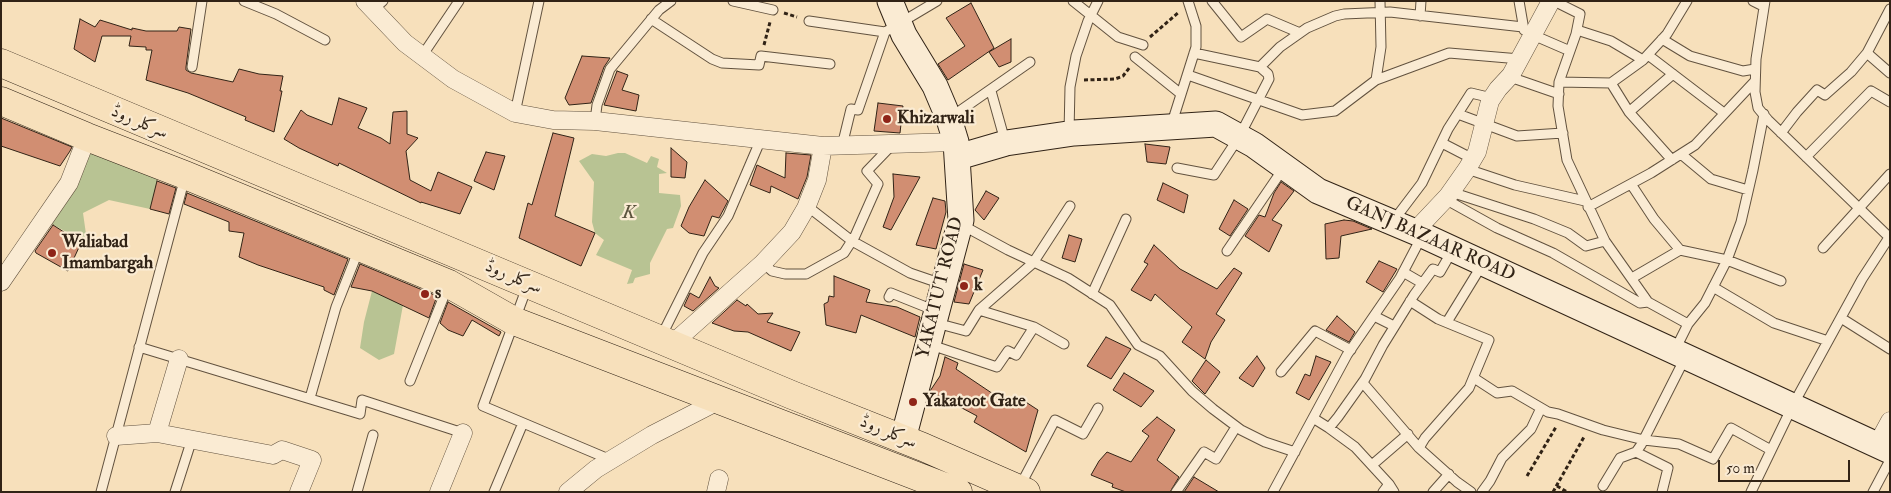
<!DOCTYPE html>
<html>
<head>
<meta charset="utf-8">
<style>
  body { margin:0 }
  #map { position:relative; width:1891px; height:493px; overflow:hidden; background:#f7e0bb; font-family:"IM FELL Double Pica",serif }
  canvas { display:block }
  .frame { position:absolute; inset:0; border:2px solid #312316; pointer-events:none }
  .scale { position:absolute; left:1718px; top:460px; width:132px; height:22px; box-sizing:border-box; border:2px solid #312316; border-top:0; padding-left:6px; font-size:15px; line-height:18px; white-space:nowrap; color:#312316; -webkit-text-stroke:4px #faebd3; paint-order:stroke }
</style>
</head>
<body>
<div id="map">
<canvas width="1891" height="493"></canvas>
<div class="frame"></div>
<div class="scale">50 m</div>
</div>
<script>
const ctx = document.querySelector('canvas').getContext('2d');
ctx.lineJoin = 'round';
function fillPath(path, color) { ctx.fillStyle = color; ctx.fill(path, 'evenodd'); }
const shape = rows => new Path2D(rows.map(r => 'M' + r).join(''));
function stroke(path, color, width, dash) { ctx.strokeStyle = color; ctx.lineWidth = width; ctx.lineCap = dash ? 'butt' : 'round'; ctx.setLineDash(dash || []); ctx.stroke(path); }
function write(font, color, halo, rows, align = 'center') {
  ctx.font = font + ' "IM FELL Double Pica",Amiri,serif'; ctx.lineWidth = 4.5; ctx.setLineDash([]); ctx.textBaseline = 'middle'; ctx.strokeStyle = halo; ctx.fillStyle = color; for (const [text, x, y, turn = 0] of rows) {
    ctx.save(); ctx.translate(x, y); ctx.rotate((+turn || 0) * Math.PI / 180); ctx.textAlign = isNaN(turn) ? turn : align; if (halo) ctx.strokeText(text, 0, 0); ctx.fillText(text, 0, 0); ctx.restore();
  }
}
fillPath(shape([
  [94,145,159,173,150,209,109,200,83,213,88,248,68,233,52,224,75,187],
  [618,153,625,153,647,163,651,156,659,159,657,167,667,173,659,174,659,193,680,195,681,206,673,228,667,229,650,263,650,274,635,278,633,283,627,284,632,270,596,255,604,240,595,233,592,222,594,182,579,161,592,154,606,156],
  [372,291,403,305,394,354,379,360,360,348,364,322]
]), '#b8c393');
const building = shape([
  [971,3,994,48,948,80,938,64,965,46,946,18,971,3],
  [80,19,95,27,100,20,132,30,132,28,146,31,177,31,179,27,191,29,186,67,186,70,191,73,233,82,239,69,259,74,283,76,280,91,282,91,274,132,245,120,246,117,188,93,146,80,152,50,146,50,146,47,129,46,131,36,102,36,95,62,74,49,80,19],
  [1011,39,1011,62,999,67,989,52,1011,39],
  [582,56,610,58,604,67,591,103,569,105,565,98,582,56],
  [617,71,628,75,622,90,639,95,636,111,604,105,617,71],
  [339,98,367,108,358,128,381,138,390,144,393,112,407,111,407,134,418,138,406,151,410,180,431,191,438,172,472,187,460,214,421,202,421,203,339,163,338,166,299,148,284,139,301,110,307,115,332,125,339,98],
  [878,103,903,106,900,133,874,131,878,103],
  [1,118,72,147,70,151,60,166,1,146,1,118],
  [553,133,574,138,555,216,595,233,581,266,519,238,528,203,532,205,553,133],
  [1145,144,1170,147,1166,164,1147,162,1145,144],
  [671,148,687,162,685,178,671,177,671,148],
  [486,152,505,156,494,190,474,181,486,152],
  [786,153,811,155,807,177,798,199,771,186,770,193,750,185,757,165,785,178,786,153],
  [893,174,920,177,891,230,883,227,894,197,893,174],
  [705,180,728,201,719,218,712,216,704,236,689,233,681,226,689,207,705,180],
  [157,181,176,188,169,214,150,209,157,181],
  [1281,182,1294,191,1272,220,1282,225,1269,252,1245,236,1259,215,1265,217,1274,193,1281,182],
  [1163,183,1188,195,1184,213,1157,200,1163,183],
  [986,191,999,198,984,220,975,210,986,191],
  [187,193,348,259,334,295,324,290,324,287,258,265,239,257,244,233,229,231,229,222,184,204,187,193],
  [933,198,945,201,946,212,936,249,916,245,933,198],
  [1234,200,1248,209,1230,236,1219,229,1234,200],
  [1344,220,1353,221,1372,229,1341,236,1339,258,1326,259,1325,224,1344,220],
  [53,225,81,243,68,271,36,253,35,251,53,225],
  [1069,235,1082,239,1075,262,1062,258,1069,235],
  [1154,245,1180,269,1217,289,1234,268,1242,273,1216,314,1225,320,1211,342,1205,359,1182,342,1192,327,1155,294,1151,301,1131,290,1148,264,1144,262,1154,245],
  [1379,261,1397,269,1383,292,1366,282,1379,261],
  [360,264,437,296,429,318,372,291,351,287,360,264],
  [964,264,983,270,969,304,954,302,964,264],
  [834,276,870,290,866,302,897,307,920,317,915,337,861,315,856,333,826,325,824,304,828,302,829,296,834,297,834,276],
  [710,277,715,286,719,288,693,311,684,306,690,293,699,298,710,277],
  [737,300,746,306,747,304,758,314,773,313,767,322,800,332,791,351,748,332,734,331,712,323,737,300],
  [448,302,501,332,499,336,472,320,463,336,448,330,440,323,448,302],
  [1337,316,1355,332,1349,342,1326,330,1337,316],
  [1106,337,1131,349,1111,379,1087,366,1106,337],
  [1257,356,1265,368,1253,387,1239,378,1257,356],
  [1316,356,1331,362,1309,400,1296,393,1305,374,1310,376,1316,356],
  [945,357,958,363,956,369,1011,406,1015,395,1038,410,1026,452,974,422,977,416,930,391,940,376,945,357],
  [1206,360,1220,372,1205,394,1192,381,1206,360],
  [1124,373,1154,391,1141,407,1113,390,1124,373],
  [1157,417,1175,430,1157,460,1179,477,1170,492,1126,492,1112,487,1113,484,1091,475,1099,461,1107,452,1131,462,1149,436,1142,431,1157,417],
  [1194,477,1219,492,1184,492,1194,477]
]);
fillPath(building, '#d18e72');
stroke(building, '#312316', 1);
const lane = shape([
  [244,1,276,14,325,40],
  [733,1,773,10],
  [1073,1,1118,37,1143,45],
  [1212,1,1241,37,1267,19,1300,33],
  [1519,1,1524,30],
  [1554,1,1580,14,1576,34,1559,82,1558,106,1567,160,1605,241,1648,302,1688,324],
  [1753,1,1763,6],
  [1765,1,1756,59,1755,92,1758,108,1768,120,1889,237],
  [373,10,383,1],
  [1420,16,1421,1],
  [651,19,712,59,722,63,759,65,761,56,830,64],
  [809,21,885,32],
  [1577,30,1611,41,1643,60,1667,34,1687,1],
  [1533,35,1570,51],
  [1662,39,1690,56,1743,71,1755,69],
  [1867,53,1890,9],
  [1648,55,1724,113],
  [422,56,459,1],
  [1135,57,1181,94],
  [192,67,202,1],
  [1260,67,1280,47,1307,28,1335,16,1344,14,1390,12,1523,27],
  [1188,75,1302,115,1335,111,1376,80,1449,53,1520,59],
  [1510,77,1559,94],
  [1376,80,1381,47,1380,1],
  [1559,82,1611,83,1643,60],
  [1611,83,1629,112,1672,160],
  [991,91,1005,141],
  [1629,112,1673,74],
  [515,113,539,1],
  [1458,114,1517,136,1563,133],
  [951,117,1030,62],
  [595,121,597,105,610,69,659,10,671,1],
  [1171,126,1196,47,1196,26,1188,1],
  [1069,133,1070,87,1076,56,1088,21,1098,1],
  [1781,133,1797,112,1817,90,1825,95,1851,72,1867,53,1890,73],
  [1442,143,1473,159],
  [842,146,851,109,858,110,885,32,937,1],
  [1681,154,1711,179,1748,190],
  [1806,157,1871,91,1890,102],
  [1177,168,1214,175,1239,137,1269,79,1268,74,1260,67,1194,53],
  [1467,169,1515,185,1585,201],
  [1631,184,1654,219,1680,250],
  [1451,192,1534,219,1568,233,1586,246,1605,241],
  [1445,199,1497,228,1553,253,1640,303,1648,302],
  [807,206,852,241,910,273,942,284],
  [1588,207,1651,173,1695,145,1755,81],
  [1394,220,1422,183,1448,129,1471,93,1492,98],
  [962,225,1008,250,1068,278,1110,305,1138,345,1160,356,1192,391,1213,409,1241,430,1265,442,1295,452],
  [1823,248,1890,174],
  [1227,251,1283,169],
  [763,263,772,271,785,274,806,274,844,253,855,236,878,184,867,171,893,144],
  [1403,272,1422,283],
  [1632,278,1680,250,1727,260,1781,281],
  [527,287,483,406,611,460],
  [1713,287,1774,323,1828,341],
  [1092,294,1126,219],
  [889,297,891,293,936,311],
  [1410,301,1438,319,1489,340,1469,388,1425,438,1419,448],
  [979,310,1033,263,1070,206],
  [1374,316,1394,326],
  [1841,318,1890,349],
  [1447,322,1482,265],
  [936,323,966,331,979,310,1034,327],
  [661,337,703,253,728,216,761,139],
  [931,345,997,367,1008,351,1016,355,1034,327,1064,344],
  [139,347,360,414,362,400,463,433],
  [1675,350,1688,324,1705,303,1727,260,1741,222,1753,170,1764,114],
  [1281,372,1315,331,1351,350],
  [1474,378,1497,393,1512,391,1548,412,1558,414,1603,430,1644,440,1679,444,1713,459,1731,428,1771,450],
  [410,381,448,286],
  [1363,383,1419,448,1457,482,1471,492],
  [310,398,336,307,359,249],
  [1313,418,1329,428,1338,417,1365,379,1383,345,1414,295,1433,269,1440,272,1452,251],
  [1329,428,1355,447,1389,484],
  [1636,452,1668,468,1662,492],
  [1372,465,1408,434],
  [1020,486,1055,420,1083,434,1098,408],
  [1603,486,1620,458,1636,452,1641,445,1685,358],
  [101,492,185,177],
  [175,492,192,439],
  [357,492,373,435],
  [494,492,523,423],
  [1176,492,1204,452,1216,459,1236,427],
  [1273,492,1347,355,1400,278,1422,236],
  [1383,492,1389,484,1394,492],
  [1433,492,1449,474],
  [1482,492,1490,481,1502,458,1531,429,1541,408],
  [1751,492,1793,405,1862,279,1890,236],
  [1873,492,1890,460]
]);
const street = shape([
  [365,1,405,43,453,79,515,113,553,120,595,121,823,146,956,142],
  [1415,231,1448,196,1467,169,1477,152,1490,101,1498,89,1511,75,1551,1],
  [1,282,69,183,87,137],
  [672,344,763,263,792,232,806,208,817,180,823,146],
  [157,433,179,359],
  [116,436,157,433,273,455,282,450,312,460,299,492],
  [1877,445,1890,421],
  [439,492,463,433],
  [568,492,596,469,652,435,720,400],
  [716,492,719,479]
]);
const secondary = shape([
  [890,1,904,35,935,86,949,119,956,142,961,220,903,439],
  [958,157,1006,143,1074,133,1216,124,1254,145,1318,191,1420,234,1890,451]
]);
const primary = shape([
  [1,63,792,395,923,447,1026,492],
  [1,101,87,137,185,175,449,284,514,321,958,492]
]);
stroke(lane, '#62523f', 11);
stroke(street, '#62523f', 19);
stroke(secondary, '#312316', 27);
stroke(primary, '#312316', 29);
stroke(shape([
  [784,13,797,17],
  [1150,37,1179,12],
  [764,45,770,22],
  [1084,80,1115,79,1123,76,1130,67],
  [1527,476,1556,427],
  [1557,486,1567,492],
  [1553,492,1584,437]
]), '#312316', 3, [4, 2.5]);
stroke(lane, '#faebd3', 9);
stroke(street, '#faebd3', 18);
stroke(secondary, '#faebd3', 25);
stroke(primary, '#f7e0bb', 28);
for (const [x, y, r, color] of [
  [887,119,5,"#8f2418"],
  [52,253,5,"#8f2418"],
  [964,286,5,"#8f2418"],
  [425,294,5,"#8f2418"],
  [913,402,5,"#8f2418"]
]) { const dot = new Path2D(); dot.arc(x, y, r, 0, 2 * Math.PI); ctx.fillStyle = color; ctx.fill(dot); stroke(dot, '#faebd3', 2); }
write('bold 18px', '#312316', '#faebd3', [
  ["Khizarwali",897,119],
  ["Waliabad",62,243],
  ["Imambargah",62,264],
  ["k",974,286],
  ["s",435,294],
  ["Yakatoot Gate",923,402]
], 'left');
write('18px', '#312316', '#faebd3', [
  ["سرکلر روڈ",139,123,23],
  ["GANJ BAZAAR ROAD",1430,240,24],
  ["سرکلر روڈ",513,278,23],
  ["YAKATUT ROAD",941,288,-76],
  ["سرکلر روڈ",888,433,22]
]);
write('italic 18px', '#5a533c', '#faebd3', [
  ["K",629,214]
]);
</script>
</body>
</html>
